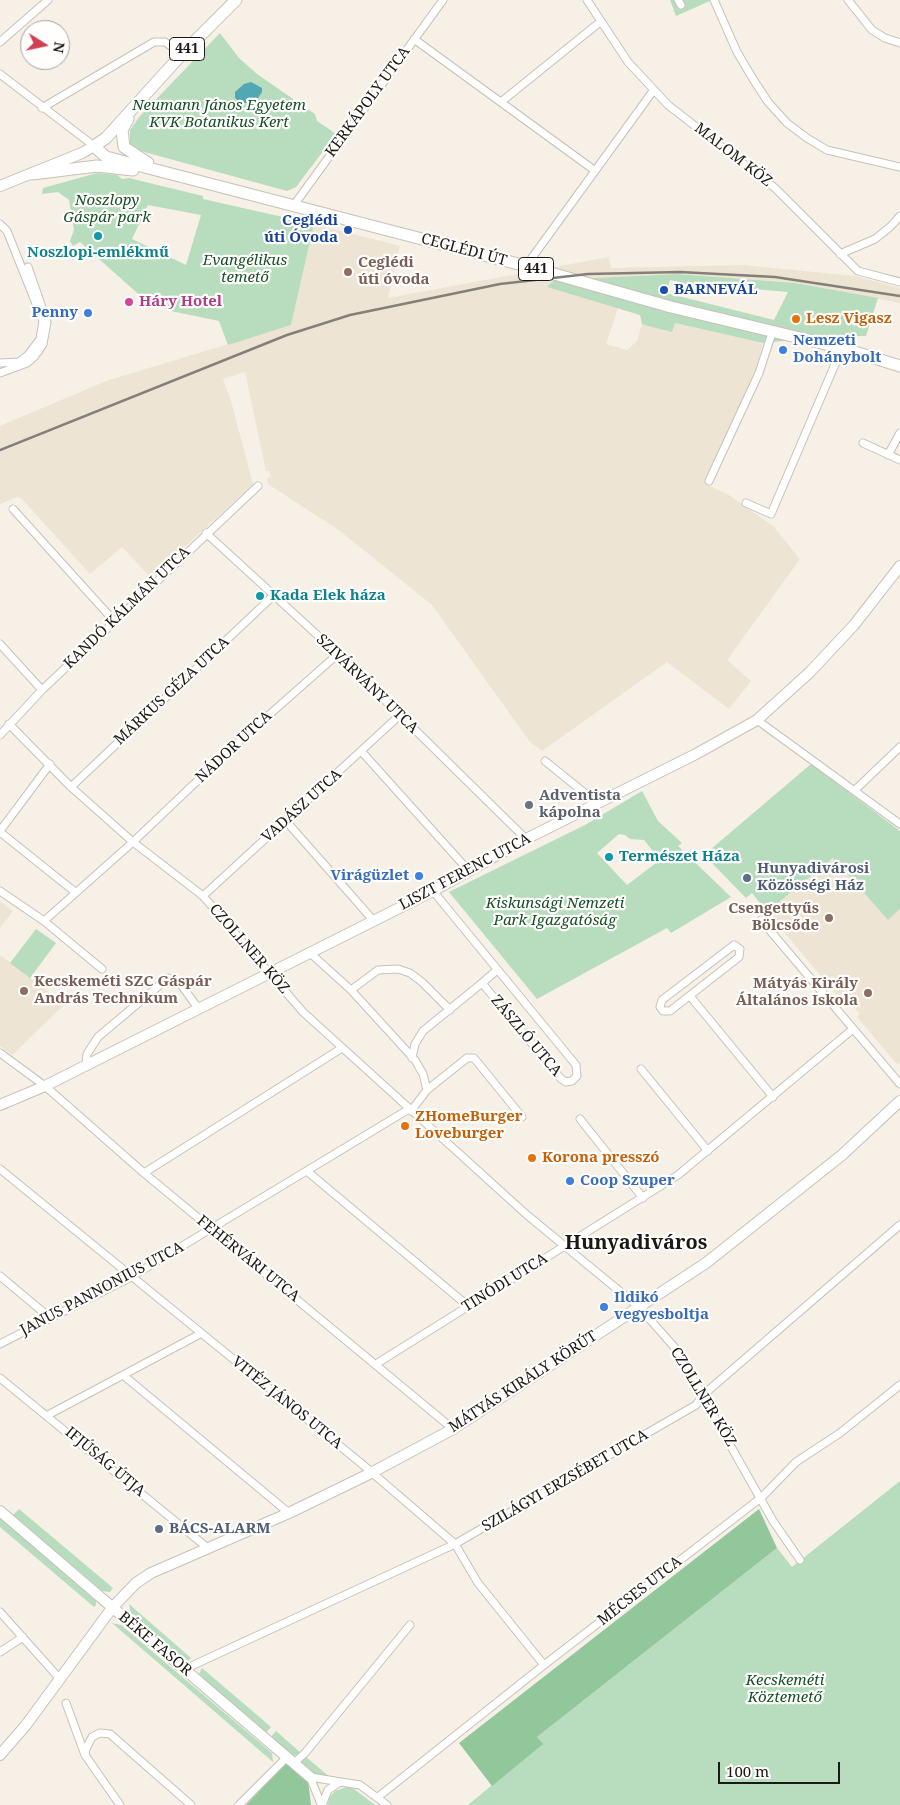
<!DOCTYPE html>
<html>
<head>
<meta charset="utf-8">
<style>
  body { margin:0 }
  #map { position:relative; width:900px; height:1805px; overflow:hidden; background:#f6f0e6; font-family:"Noto Serif",serif }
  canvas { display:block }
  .north { position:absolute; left:20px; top:20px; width:50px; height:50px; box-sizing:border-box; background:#fffefc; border:1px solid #a4a2a0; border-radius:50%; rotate:100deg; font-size:14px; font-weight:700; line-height:20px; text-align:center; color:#1b1915 }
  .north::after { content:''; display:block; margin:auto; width:18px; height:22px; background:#d14052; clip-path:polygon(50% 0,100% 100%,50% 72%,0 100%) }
  .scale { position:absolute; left:718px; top:1762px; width:122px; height:22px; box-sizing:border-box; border:2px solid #1b1915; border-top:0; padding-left:6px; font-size:15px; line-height:18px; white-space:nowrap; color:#1b1915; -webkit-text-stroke:4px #fffefc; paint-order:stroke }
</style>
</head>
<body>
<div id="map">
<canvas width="900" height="1805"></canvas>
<div class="north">N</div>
<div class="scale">100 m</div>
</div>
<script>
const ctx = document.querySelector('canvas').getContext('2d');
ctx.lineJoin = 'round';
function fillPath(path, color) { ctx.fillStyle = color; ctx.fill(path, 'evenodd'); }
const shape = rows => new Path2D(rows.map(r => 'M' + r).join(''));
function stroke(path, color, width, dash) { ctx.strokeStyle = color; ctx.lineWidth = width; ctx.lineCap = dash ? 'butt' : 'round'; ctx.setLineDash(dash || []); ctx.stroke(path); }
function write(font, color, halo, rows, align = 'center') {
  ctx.font = font + ' "Noto Serif",serif'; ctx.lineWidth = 4.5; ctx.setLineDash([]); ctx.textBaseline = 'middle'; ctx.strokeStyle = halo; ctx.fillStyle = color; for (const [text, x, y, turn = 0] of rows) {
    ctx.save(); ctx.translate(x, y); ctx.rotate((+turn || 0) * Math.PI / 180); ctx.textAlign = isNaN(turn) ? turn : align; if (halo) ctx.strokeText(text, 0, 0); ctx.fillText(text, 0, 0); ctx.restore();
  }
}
fillPath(shape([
  [314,224,400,246,388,298,609,257,611,268,742,265,855,276,900,288,900,303,795,283,677,274,554,280,548,287,618,308,606,344,627,350,637,341,642,324,672,332,675,323,763,343,753,378,705,484,729,495,773,526,800,559,727,660,751,681,729,709,667,662,542,751,530,742,432,605,340,531,268,484,267,478,271,477,269,471,266,471,245,372,223,379,231,401,253,484,151,578,122,547,90,574,21,498,17,497,0,504,0,426,106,381,291,325],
  [833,858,888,920,900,909,900,1064,896,1063,857,1017,860,1014,851,1004,847,1007,767,912],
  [0,901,13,911,0,928],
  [36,929,56,943,30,978,65,1004,12,1055,0,1046,0,955,11,963]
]), '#eee4d3');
fillPath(shape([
  [670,0,712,0,676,16],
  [220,33,239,58,257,74,315,114,317,121,336,134,296,187,287,191,137,150,130,145,130,130,140,116],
  [97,173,117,175,122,179,129,178,203,196,203,199,314,224,291,325,228,345,219,321,171,311,145,300,80,242,73,246,70,241,74,230,69,200,58,192,42,194,43,188],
  [148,205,201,215,186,265,132,239],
  [677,274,795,283,878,298,866,336,832,336,763,343,675,323,672,332,648,326,642,324,640,315,547,287,554,280],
  [670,280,719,292,720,286,788,292,774,320,666,293],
  [811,764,900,831,900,909,888,920,833,858,767,912,752,893,746,898,704,855],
  [642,791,658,821,682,843,678,846,731,897,671,933,667,928,537,999,449,892,585,825],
  [619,834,625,835,630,839,644,840,660,860,627,885,597,853],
  [36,929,56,943,30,978,10,963],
  [900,1481,900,1805,468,1805,542,1744,537,1737,777,1548,792,1567],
  [19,1509,113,1588,110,1592,102,1591,13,1515],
  [0,1518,96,1601,96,1605,94,1607,0,1527],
  [129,1604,191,1658,185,1664,132,1618],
  [112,1623,121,1625,272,1753,273,1762],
  [202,1668,271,1727,265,1734,201,1677,199,1674],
  [276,1731,301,1753,294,1756,290,1755,270,1738],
  [305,1756,333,1780,316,1776,301,1764],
  [347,1787,354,1789,375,1805,328,1805,329,1798,335,1791]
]), '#b8dcbe');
fillPath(shape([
  [759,1509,777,1548,537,1737,543,1744,492,1786,459,1743],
  [287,1762,308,1780,311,1805,246,1805]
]), '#91c79b');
fillPath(shape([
  [251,82,262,88,262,92,258,98,249,103,241,103,235,98,235,92,244,84]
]), '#52a8b2');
const street = shape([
  [587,0,628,62,668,105,775,188,858,271,900,282],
  [678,0,681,5],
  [714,0,737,52,753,79,768,102,787,123,807,138,827,150,900,167],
  [848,0,872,30,885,38,900,43],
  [414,39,594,170],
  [0,42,48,0],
  [0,74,94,146],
  [501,102,600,22],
  [42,108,154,42,165,42,182,54],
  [294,205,443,0],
  [0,224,7,231,43,321,40,339,28,355,19,362,0,363],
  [840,254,875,239,890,227,900,216],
  [526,266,653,91],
  [28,267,47,322,43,344,38,352,31,357],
  [0,373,27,363,35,356],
  [863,443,900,460],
  [888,455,900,433],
  [709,481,759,373,773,330],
  [746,503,771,514,842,348],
  [13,509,115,622],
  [206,533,338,654,526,839],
  [0,644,42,690],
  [757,720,900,824],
  [9,724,71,787,133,842,203,896,303,1012,527,1215,639,1307,676,1349,773,1521,800,1560],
  [0,735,42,690,258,486],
  [362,752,468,870],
  [545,761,597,803],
  [71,787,273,596],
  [855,790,900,747],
  [286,821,373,920],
  [0,831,50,764],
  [0,832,75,892],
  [0,891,44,921,102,969],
  [433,891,502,975,576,1065,577,1076,572,1081,566,1082,561,1079,482,983,497,970],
  [203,896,400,715],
  [761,920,900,1084],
  [44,921,133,842,236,744,338,654],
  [734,945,740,949,739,957,670,1011,663,1011,660,1007,662,1000,734,945],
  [309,952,351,990,415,1060,423,1074,427,1090],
  [351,990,378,970,398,969,410,973,422,982,450,1010],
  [690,996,773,1097],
  [0,1053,45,1086,144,1173,453,1429],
  [412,1058,415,1044,423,1031,482,983],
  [86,1065,87,1054,98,1037,168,978,179,982,198,1008],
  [641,1069,708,1151],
  [411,1111,427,1090,467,1058,474,1058,522,1117],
  [580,1119,643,1198],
  [0,1169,362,1464,455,1544,478,1583,544,1665],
  [308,1172,468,1306],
  [144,1173,342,1048],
  [0,1276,49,1317],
  [0,1344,131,1277,409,1109],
  [376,1364,678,1175,853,1029],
  [123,1375,289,1513],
  [0,1378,209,1549],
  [48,1415,200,1334],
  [0,1612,60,1679],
  [0,1652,23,1637],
  [185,1669,455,1544,696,1405,703,1395,900,1225],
  [66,1703,85,1755,120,1805],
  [85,1755,86,1749,92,1737,100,1733,110,1734,191,1805],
  [294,1763,305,1753,410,1625],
  [310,1777,360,1785,387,1805],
  [310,1777,321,1804],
  [378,1797,544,1665,762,1497,796,1462,840,1433,900,1385],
  [239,1805,286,1758],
  [322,1805,328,1790,340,1782]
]);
const secondary = shape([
  [0,186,82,153,94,146],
  [0,1105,45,1086,433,891,526,839,696,754,757,720,810,672,854,625,900,566],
  [0,1511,310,1777],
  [0,1755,26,1725,112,1608,136,1583,151,1573,289,1513,371,1473,453,1429,706,1263,842,1155,900,1101]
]);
const primary = shape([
  [236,0,182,54,106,138,94,146,106,157,526,266,671,307,842,348,900,366],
  [128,119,122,130,124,147,148,163],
  [32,174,97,166,133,170]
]);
stroke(street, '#c7c1b8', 9);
stroke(secondary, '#c7c1b8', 12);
stroke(primary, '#c7c1b8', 13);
stroke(street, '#fff', 7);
stroke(secondary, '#fff', 10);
stroke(primary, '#fff', 11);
stroke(shape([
  [0,450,287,335,350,315,500,284,588,274,680,272,775,277,900,296]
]), '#848079', 2.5);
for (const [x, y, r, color] of [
  [348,230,5,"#1a4fb4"],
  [98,236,5,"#0f9aa8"],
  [348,272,5,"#8d6e63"],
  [664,290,5,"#1a4fb4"],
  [129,302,5,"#d1479c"],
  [88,313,5,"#3f7fe0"],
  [796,319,5,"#e8710a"],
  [783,350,5,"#3f7fe0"],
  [260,596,5,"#0f9aa8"],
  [529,805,5,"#6b7280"],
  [609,857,5,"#0f9aa8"],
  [419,876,5,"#3f7fe0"],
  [747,878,5,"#5c6f8a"],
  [829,918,5,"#8d6e63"],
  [24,991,5,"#8d6e63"],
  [868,993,5,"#8d6e63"],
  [405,1126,5,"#e8710a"],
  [532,1158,5,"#e8710a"],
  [570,1181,5,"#3f7fe0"],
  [604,1307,5,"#3f7fe0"],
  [159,1529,5,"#5c6f8a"]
]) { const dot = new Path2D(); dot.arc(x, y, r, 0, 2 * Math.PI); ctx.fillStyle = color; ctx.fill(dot); stroke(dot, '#fffefc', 2); }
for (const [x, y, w] of [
  [187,49,35],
  [536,269,35]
]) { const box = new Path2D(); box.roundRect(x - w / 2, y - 11.5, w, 23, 4); ctx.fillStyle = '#fffefc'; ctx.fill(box); stroke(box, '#1b1915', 1); }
write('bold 14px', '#1b1915', null, [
  ["441",187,49],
  ["441",536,269]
]);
write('15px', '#1b1915', '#fffefc', [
  ["KERKÁPOLY UTCA",368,102,-54],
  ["MALOM KÖZ",733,155,38],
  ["CEGLÉDI ÚT",464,250,15],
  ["KANDÓ KÁLMÁN UTCA",127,608,-44],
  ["SZIVÁRVÁNY UTCA",367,684,44],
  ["MÁRKUS GÉZA UTCA",172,691,-43],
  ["NÁDOR UTCA",234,747,-43],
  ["VADÁSZ UTCA",302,806,-42],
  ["LISZT FERENC UTCA",465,872,-28],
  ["CZOLLNER KÖZ",249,949,49],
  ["ZÁSZLÓ UTCA",526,1036,50],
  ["FEHÉRVÁRI UTCA",248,1259,39],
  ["TINÓDI UTCA",505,1283,-32],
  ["JANUS PANNONIUS UTCA",102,1289,-28],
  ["MÁTYÁS KIRÁLY KÖRÚT",523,1382,-33],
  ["CZOLLNER KÖZ",703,1397,59],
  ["VITÉZ JÁNOS UTCA",287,1403,39],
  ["IFJÚSÁG ÚTJA",105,1462,40],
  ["SZILÁGYI ERZSÉBET UTCA",565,1481,-30],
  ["MÉCSES UTCA",640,1591,-38],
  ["BÉKE FASOR",155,1644,40]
]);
write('italic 15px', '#145028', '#fffefc', [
  ["Neumann János Egyetem",219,106],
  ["KVK Botanikus Kert",219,123],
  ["Noszlopy",107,201],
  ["Gáspár park",107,218],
  ["Evangélikus",245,261],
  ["temető",245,278],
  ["Kiskunsági Nemzeti",555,904],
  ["Park Igazgatóság",555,921],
  ["Kecskeméti",785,1681],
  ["Köztemető",785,1698]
]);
write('bold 15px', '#164399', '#fffefc', [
  ["Ceglédi",338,221],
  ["úti Óvoda",338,238],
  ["BARNEVÁL",674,290,"left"]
], 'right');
write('bold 15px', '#0d838f', '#fffefc', [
  ["Noszlopi-emlékmű",98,253,"center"],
  ["Kada Elek háza",270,596],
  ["Természet Háza",619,857]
], 'left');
write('bold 15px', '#785e54', '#fffefc', [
  ["Ceglédi",358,263],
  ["úti óvoda",358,280],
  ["Csengettyűs",819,909,"right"],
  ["Bölcsőde",819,926,"right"],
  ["Kecskeméti SZC Gáspár",34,982],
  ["András Technikum",34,999],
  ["Mátyás Király",858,984,"right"],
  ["Általános Iskola",858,1001,"right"]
], 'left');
write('bold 15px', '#b23c85', '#fffefc', [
  ["Háry Hotel",139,302]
], 'left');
write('bold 15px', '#366cbe', '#fffefc', [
  ["Penny",78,313,"right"],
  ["Nemzeti",793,341],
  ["Dohánybolt",793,358],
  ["Virágüzlet",409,876,"right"],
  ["Coop Szuper",580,1181],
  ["Ildikó",614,1298],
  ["vegyesboltja",614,1315]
], 'left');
write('bold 15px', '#c56008', '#fffefc', [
  ["Lesz Vigasz",806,319],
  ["ZHomeBurger",415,1117],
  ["Loveburger",415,1134],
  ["Korona presszó",542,1158]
], 'left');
write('bold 15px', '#5b616d', '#fffefc', [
  ["Adventista",539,796],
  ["kápolna",539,813]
], 'left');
write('bold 15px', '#4e5e75', '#fffefc', [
  ["Hunyadivárosi",757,869],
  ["Közösségi Ház",757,886],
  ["BÁCS-ALARM",169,1529]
], 'left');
write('bold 20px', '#1b1915', '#fffefc', [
  ["Hunyadiváros",636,1243]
]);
</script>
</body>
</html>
